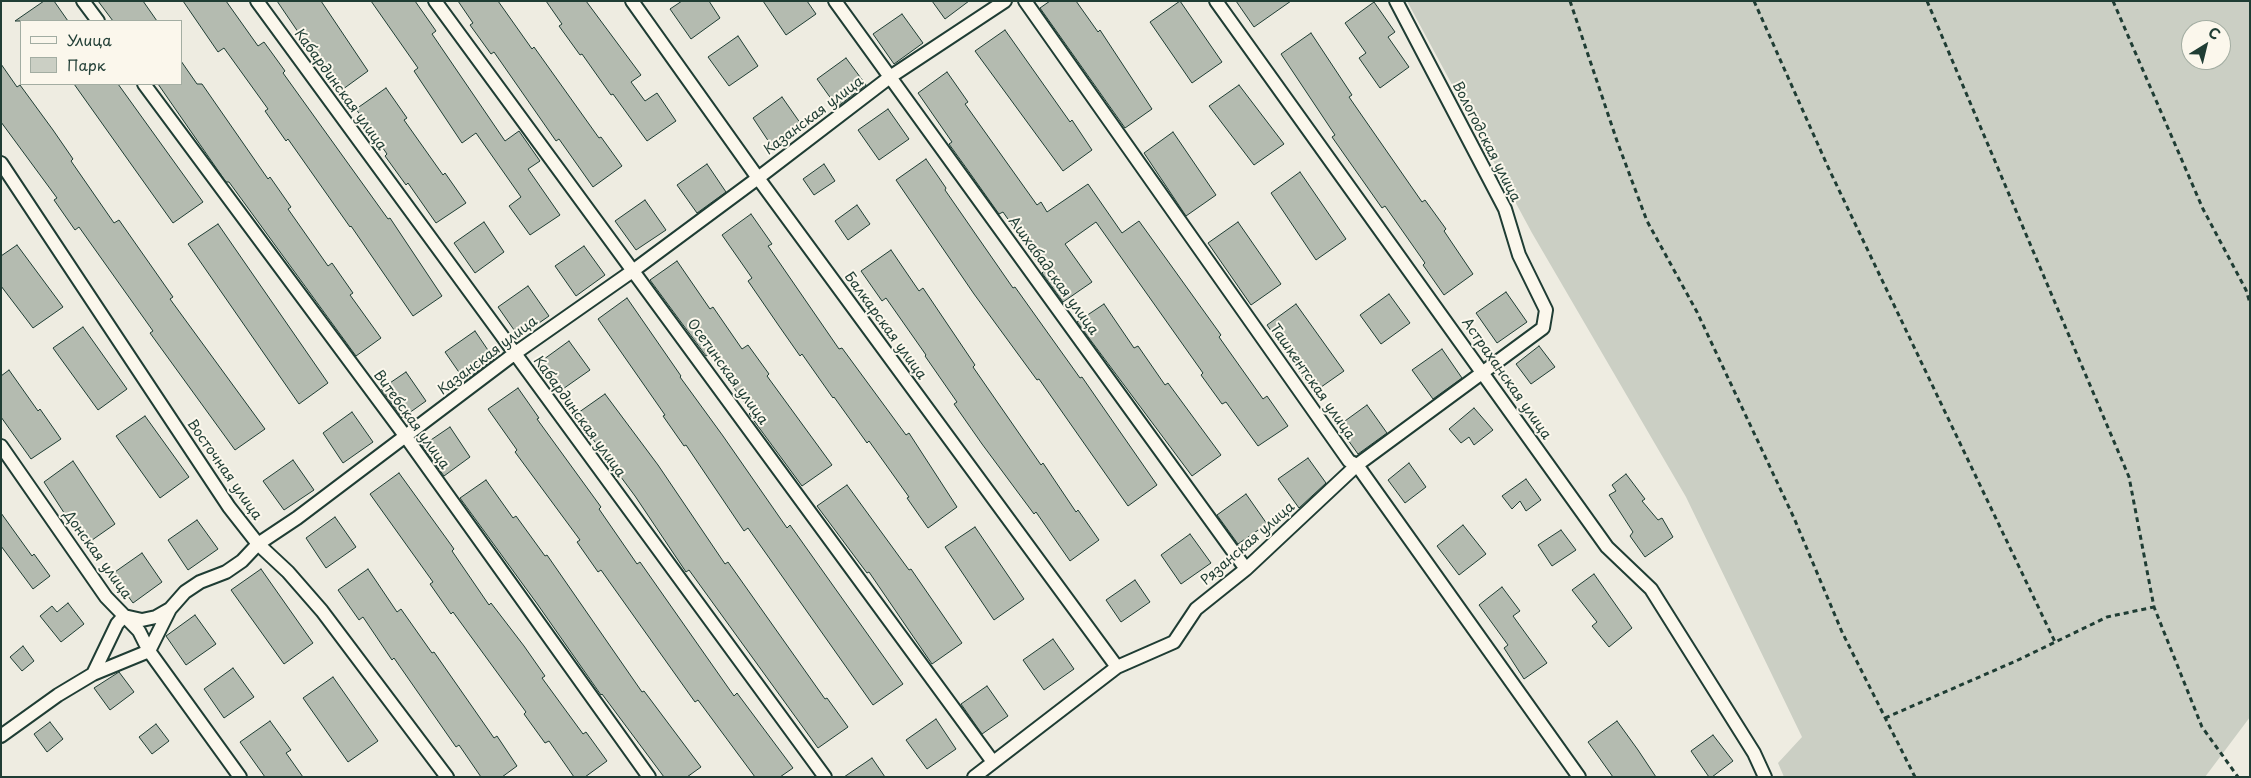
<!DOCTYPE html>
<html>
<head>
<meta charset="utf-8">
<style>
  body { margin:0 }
  #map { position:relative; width:2251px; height:778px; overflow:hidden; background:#eeece1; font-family:"Playpen Sans",sans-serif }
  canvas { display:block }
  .frame { position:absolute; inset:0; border:2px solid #1f3d34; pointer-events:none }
  .legend { position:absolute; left:20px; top:20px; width:162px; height:65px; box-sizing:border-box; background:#fbf7ec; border:1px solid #a3ada2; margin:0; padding:6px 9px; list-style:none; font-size:15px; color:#1f3d34 }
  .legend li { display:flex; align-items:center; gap:10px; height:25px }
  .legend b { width:25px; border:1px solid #a3ada2 }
  .north { position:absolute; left:2181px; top:20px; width:50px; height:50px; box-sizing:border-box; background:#fbf7ec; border:1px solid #a3ada2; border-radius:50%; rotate:36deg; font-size:14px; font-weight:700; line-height:20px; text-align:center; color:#1f3d34 }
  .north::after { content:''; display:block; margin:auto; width:18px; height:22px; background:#1f3d34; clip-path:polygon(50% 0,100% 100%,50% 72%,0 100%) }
</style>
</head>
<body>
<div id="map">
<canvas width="2251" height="778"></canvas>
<div class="frame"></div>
<ul class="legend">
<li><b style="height:6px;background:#fbf7ec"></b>Улица</li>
<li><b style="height:14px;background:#cbcfc4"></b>Парк</li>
</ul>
<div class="north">С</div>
</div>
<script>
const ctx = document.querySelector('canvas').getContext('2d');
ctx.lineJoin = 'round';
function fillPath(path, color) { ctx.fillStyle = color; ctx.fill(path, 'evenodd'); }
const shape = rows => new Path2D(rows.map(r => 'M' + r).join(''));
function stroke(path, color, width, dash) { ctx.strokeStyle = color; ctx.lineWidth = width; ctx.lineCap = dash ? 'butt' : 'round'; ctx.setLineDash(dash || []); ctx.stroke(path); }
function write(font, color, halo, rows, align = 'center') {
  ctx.font = font + ' "Playpen Sans",sans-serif'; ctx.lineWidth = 4; ctx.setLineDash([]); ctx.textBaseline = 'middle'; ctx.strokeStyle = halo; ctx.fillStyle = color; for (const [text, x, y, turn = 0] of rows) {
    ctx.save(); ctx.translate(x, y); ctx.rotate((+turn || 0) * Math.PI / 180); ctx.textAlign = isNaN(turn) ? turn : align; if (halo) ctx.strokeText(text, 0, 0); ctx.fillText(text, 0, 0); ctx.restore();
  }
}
fillPath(shape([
  [1407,1,2250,1,2250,717,2205,777,1784,777,1778,763,1802,737,1686,497,1532,233],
  [2191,30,2221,30,2221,60,2191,60]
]), '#cbcfc4');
const building = shape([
  [44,1,54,1,68,21,15,21,44,1],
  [98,1,143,1,157,21,113,21,98,1],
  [183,1,226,1,258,46,264,42,285,71,283,73,388,219,390,218,442,296,413,316,351,226,350,227,288,139,286,141,265,111,268,109,224,48,218,52,183,1],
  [277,1,321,1,368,71,339,92,277,1],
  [371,1,415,1,436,31,432,34,505,141,519,131,540,161,528,169,560,215,530,235,509,206,521,197,476,133,462,143,414,71,418,68,371,1],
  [458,1,498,1,532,49,534,47,599,138,601,137,622,166,593,187,559,139,556,141,494,52,491,54,470,25,473,23,458,1],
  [546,1,586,1,641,75,631,82,645,101,657,93,676,121,647,141,613,94,611,95,582,54,580,55,559,26,562,24,546,1],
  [682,1,709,1,720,18,691,39,670,9,682,1],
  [763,1,807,1,816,14,786,35,763,1],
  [932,1,969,1,945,19,932,1],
  [1050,1,1076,1,1098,32,1100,30,1152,109,1125,128,1040,8,1050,1],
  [1180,1,1222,62,1192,83,1150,22,1180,1],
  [1236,1,1291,1,1254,27,1236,1],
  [1374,2,1395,32,1388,37,1409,67,1380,88,1359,58,1366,53,1345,23,1374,2],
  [902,14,923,43,894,64,873,34,902,14],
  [1005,30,1070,122,1072,120,1092,150,1063,171,975,51,1005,30],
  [1311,33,1352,95,1349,97,1422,202,1425,200,1446,229,1444,231,1473,274,1444,295,1423,265,1425,263,1385,206,1382,208,1332,137,1335,135,1281,54,1311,33],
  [738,36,758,66,729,86,708,57,738,36],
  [846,58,866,85,837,107,817,79,846,58],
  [181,61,197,84,202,84,268,179,270,177,291,207,288,209,328,266,332,263,353,293,350,295,381,338,356,356,229,182,226,182,158,84,181,84,181,61],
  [1,64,17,87,20,85,53,130,73,159,71,161,114,223,119,220,173,297,170,299,265,429,235,450,150,333,153,331,79,227,75,230,54,200,57,198,1,122,1,64],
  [947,72,968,102,965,104,1037,205,1041,202,1047,212,1088,184,1122,233,1139,221,1221,335,1219,337,1263,399,1267,396,1288,426,1258,446,1226,402,1222,404,1201,375,1203,373,1096,222,1065,244,1092,282,1063,302,1042,273,1044,271,1003,212,999,214,967,169,949,144,952,142,918,93,947,72],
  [74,84,118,84,203,202,173,223,74,84],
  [1239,85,1284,144,1254,165,1209,106,1239,85],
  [386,88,407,118,404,120,443,175,445,173,466,203,436,223,408,183,406,185,385,156,387,154,356,109,386,88],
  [782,97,803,127,773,148,753,118,782,97],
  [888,109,909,139,879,160,858,130,888,109],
  [1173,132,1216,195,1186,216,1144,153,1173,132],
  [926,159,946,188,945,190,1013,288,1015,287,1080,378,1082,377,1157,485,1128,506,1039,379,1037,380,974,294,896,180,926,159],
  [707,164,726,192,697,213,677,185,707,164],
  [824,164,835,181,814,195,803,179,824,164],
  [1300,172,1346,239,1316,260,1271,193,1300,172],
  [645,200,666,230,636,250,615,221,645,200],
  [857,205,870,224,848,240,835,221,857,205],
  [751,214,772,244,768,246,839,349,842,348,906,435,909,433,957,507,928,528,907,498,909,497,869,441,867,443,834,397,833,398,802,354,800,356,779,326,748,281,752,278,722,235,751,214],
  [484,222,504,252,475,273,454,243,484,222],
  [1238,222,1281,284,1251,305,1208,243,1238,222],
  [218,224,328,383,299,404,188,244,218,224],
  [17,245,63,307,33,328,1,286,1,256,17,245],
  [584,246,605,275,576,296,555,266,584,246],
  [891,250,919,291,923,288,975,365,973,367,1041,465,1043,463,1076,512,1078,510,1099,540,1070,561,1036,512,1034,514,982,444,954,404,957,402,925,356,926,355,886,298,882,301,861,271,891,250],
  [677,261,710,309,713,307,742,349,748,345,769,374,767,376,832,465,802,486,749,414,751,412,710,354,706,356,650,280,677,261],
  [528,286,549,316,519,337,498,307,528,286],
  [1506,292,1527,322,1497,343,1476,313,1506,292],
  [1389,294,1410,323,1381,344,1360,315,1389,294],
  [627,298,681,376,680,377,723,436,787,528,790,525,903,684,873,705,748,528,744,531,686,445,684,446,663,416,665,415,598,319,627,298],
  [1104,304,1134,348,1138,346,1165,385,1168,383,1221,455,1192,476,1077,322,1104,304],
  [1296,304,1344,371,1314,392,1267,325,1296,304],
  [83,327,127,389,98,410,53,348,83,327],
  [475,331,494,359,465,381,445,352,475,331],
  [569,341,590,370,560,391,540,362,569,341],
  [1539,346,1555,367,1531,384,1516,364,1539,346],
  [1442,349,1462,378,1433,399,1412,370,1442,349],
  [9,370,38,411,40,409,61,439,31,459,1,417,1,376,9,370],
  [406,372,426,401,402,418,381,389,406,372],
  [518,388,539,418,537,419,601,507,599,509,637,564,640,562,734,696,737,693,793,768,780,777,755,777,698,700,695,702,601,570,598,572,577,542,580,540,515,452,517,450,488,409,518,388],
  [605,394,658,465,725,564,728,562,825,699,827,698,848,727,818,748,689,570,686,572,635,496,575,415,605,394],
  [1367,405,1387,433,1358,454,1338,426,1367,405],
  [1474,408,1493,430,1474,445,1469,437,1461,443,1449,429,1474,408],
  [352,412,373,442,343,463,323,433,352,412],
  [145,416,189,477,160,498,116,436,145,416],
  [450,427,470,457,444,476,422,446,450,427],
  [1308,458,1326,483,1299,508,1278,479,1308,458],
  [293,460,314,490,284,510,263,481,293,460],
  [73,461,115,524,85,545,44,482,73,461],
  [1409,463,1426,487,1405,503,1388,480,1409,463],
  [399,473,454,549,452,551,489,605,491,603,524,646,545,676,542,678,583,734,586,732,607,761,585,777,574,777,549,741,545,743,524,714,526,712,453,612,451,614,430,584,433,582,370,494,399,473],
  [1626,474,1645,499,1642,501,1658,520,1662,518,1673,537,1645,557,1630,536,1633,532,1609,495,1616,491,1612,485,1626,474],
  [1526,479,1541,500,1526,511,1520,501,1512,509,1502,496,1526,479],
  [486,480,513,518,516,516,545,556,547,555,642,692,644,691,701,767,687,777,664,777,602,694,601,695,538,605,460,498,486,480],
  [847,485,909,570,911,569,962,643,932,664,869,572,867,573,817,506,847,485],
  [1246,494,1267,524,1238,544,1217,515,1246,494],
  [1,513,32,556,34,554,50,576,33,589,1,546,1,513],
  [335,517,356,547,326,568,306,538,335,517],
  [197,520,218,549,188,570,168,540,197,520],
  [1463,525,1486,554,1459,575,1437,546,1463,525],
  [975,527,1024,599,994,620,945,547,975,527],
  [1561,530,1576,550,1552,566,1538,545,1561,530],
  [1190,534,1211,563,1181,584,1161,555,1190,534],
  [142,553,162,582,133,603,112,574,142,553],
  [261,569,313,643,284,664,231,590,261,569],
  [368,569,397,612,401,609,432,653,434,652,494,738,497,736,517,766,502,777,481,777,459,745,456,747,394,658,392,660,363,617,359,620,338,590,368,569],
  [1594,574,1632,628,1609,647,1592,626,1597,622,1572,590,1594,574],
  [1135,580,1150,602,1121,622,1106,600,1135,580],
  [1502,587,1520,611,1513,616,1547,663,1524,679,1504,648,1508,645,1479,605,1502,587],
  [68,603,84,624,61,642,40,616,52,606,57,612,68,603],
  [195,615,216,644,186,665,166,636,195,615],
  [1053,639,1074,669,1044,690,1023,660,1053,639],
  [23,646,34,661,22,671,10,657,23,646],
  [233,668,254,697,224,718,204,689,233,668],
  [119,672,134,692,110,710,94,688,119,672],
  [333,677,378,741,348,762,303,698,333,677],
  [987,686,1008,716,982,734,961,704,987,686],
  [936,719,956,749,927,769,906,740,936,719],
  [270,721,291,750,286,753,303,777,265,777,240,742,270,721],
  [1617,721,1638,750,1656,777,1613,777,1588,742,1617,721],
  [50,722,63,739,47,752,34,734,50,722],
  [156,724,169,741,152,754,139,737,156,724],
  [1713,735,1733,761,1712,777,1709,777,1691,751,1713,735],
  [872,758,885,777,844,777,872,758]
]);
fillPath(building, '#b4bbb0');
stroke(building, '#1f3d34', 1);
const street = shape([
  [83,1,98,21],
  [257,1,825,777],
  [435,1,993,762],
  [632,1,758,178,1117,667],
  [835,1,1246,569],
  [1025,1,1349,461,1357,465,1579,777],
  [1216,1,1607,547,1651,589,1754,753,1765,777],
  [144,84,406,437,649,777],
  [1,163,229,507,258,544,288,572,322,611,447,777],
  [1,446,106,597,139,631,149,651,240,777],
  [93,674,117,624,124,616,142,620,156,617,170,609],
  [1,736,58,695,93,674,149,651,170,609,185,592,200,582,226,572,242,561,258,544,297,518,514,354,634,270,758,178,890,77,1005,1],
  [974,777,1117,667,1174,642,1196,609,1246,569,1357,465,1543,328,1546,310,1519,255,1505,209,1396,1]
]);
stroke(street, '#1f3d34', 16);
stroke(shape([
  [1570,1,1617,141,1647,221,1697,312,1794,518,1842,632,1915,777],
  [1754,1,1828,167,2055,642],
  [1927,1,2129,477,2154,607,2202,727,2238,777],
  [2113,1,2203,209,2246,290,2250,303],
  [1885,718,2016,661,2107,617,2154,607]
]), '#1f3d34', 3, [5, 4]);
stroke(street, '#fbf7ec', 12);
write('14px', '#1f3d34', '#fbf7ec', [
  ["Кабардинская улица",340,90,54],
  ["Казанская улица",814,116,-37],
  ["Вологодская улица",1486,142,63],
  ["Ашхабадская улица",1053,276,54],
  ["Балкарская улица",885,326,54],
  ["Казанская улица",488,356,-37],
  ["Осетинская улица",727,372,54],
  ["Астраханская улица",1506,379,55],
  ["Ташкентская улица",1312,382,55],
  ["Кабардинская улица",579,417,54],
  ["Витебская улица",411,420,54],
  ["Восточная улица",224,470,55],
  ["Рязанская улица",1248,544,-41],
  ["Донская улица",97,555,54]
]);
</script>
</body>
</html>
